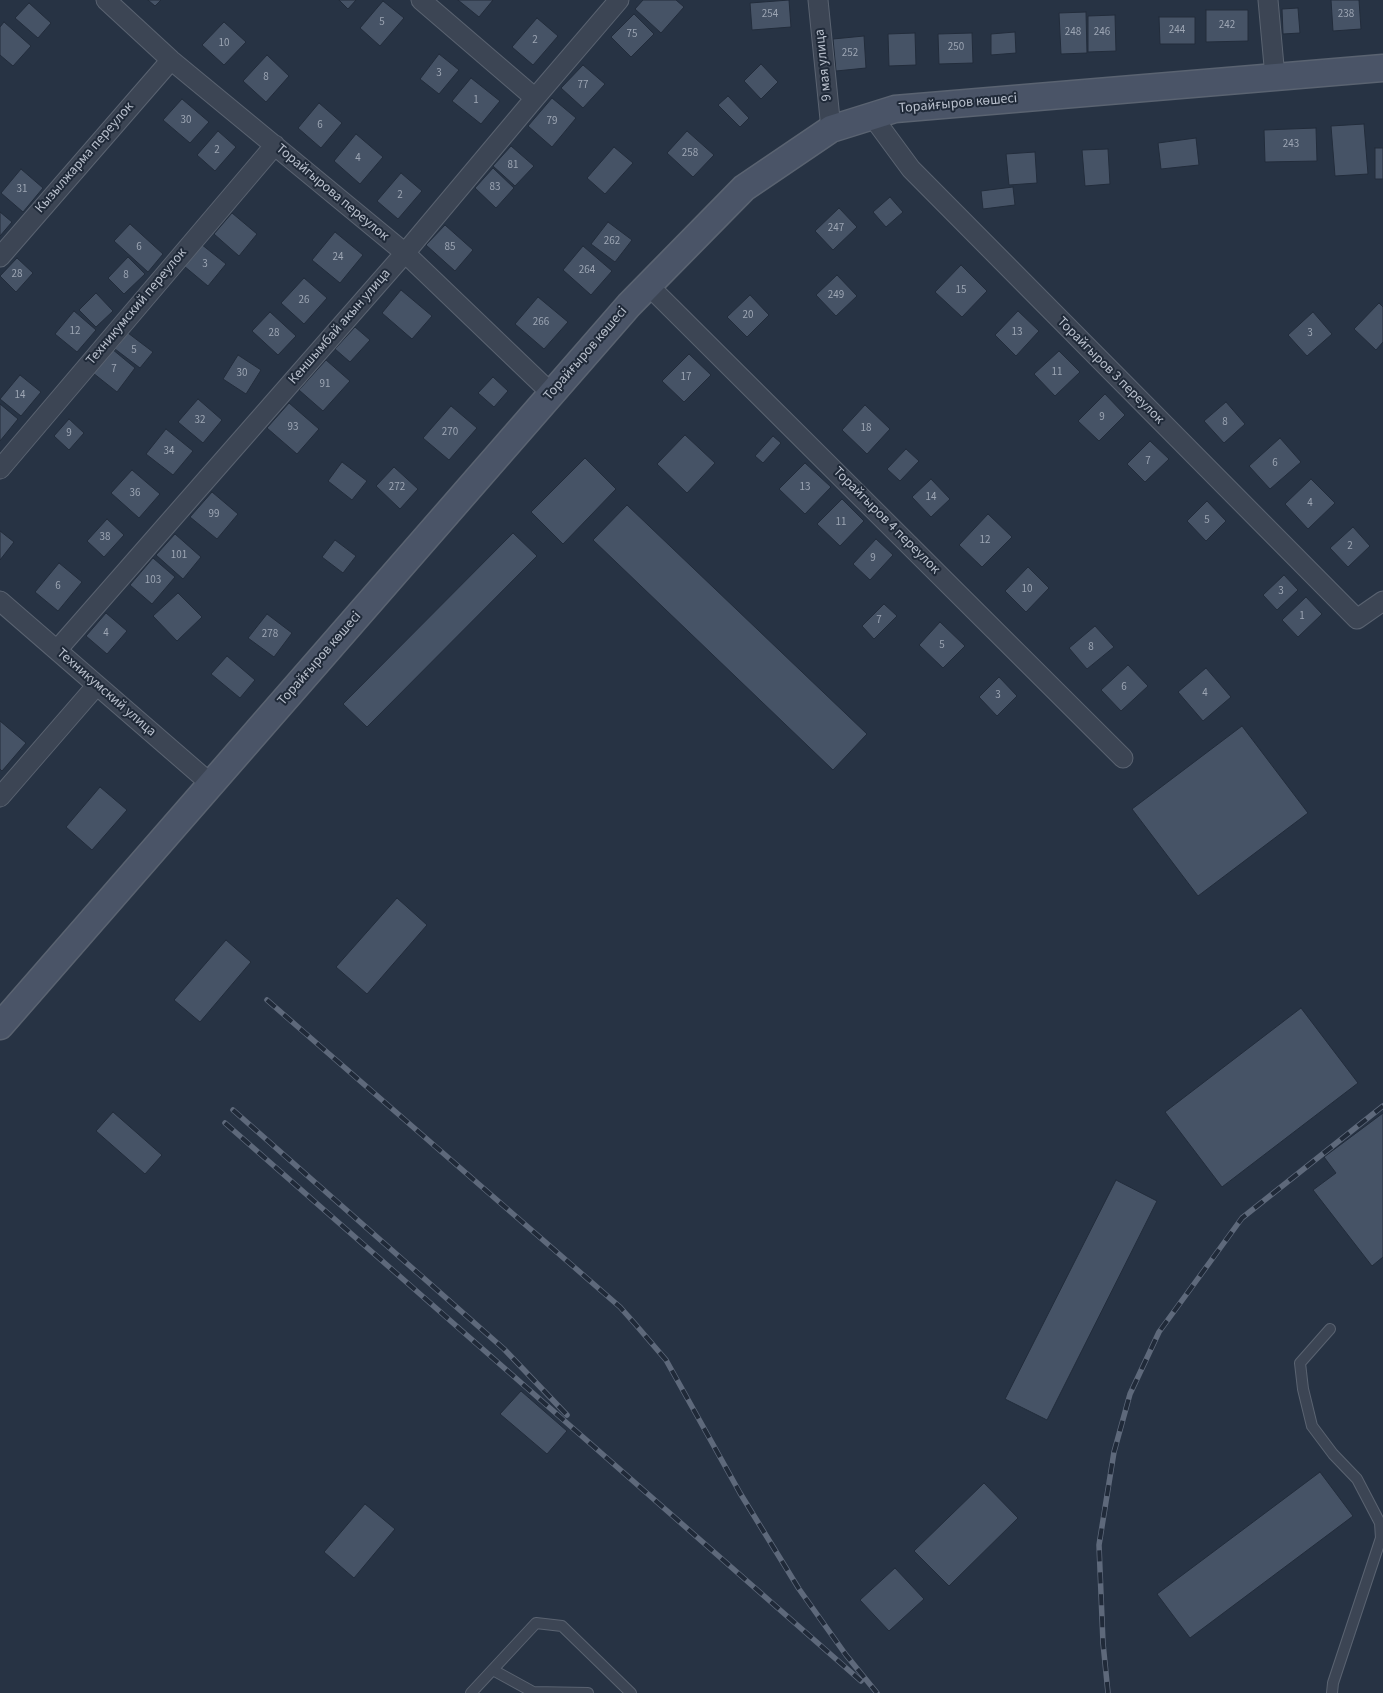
<!DOCTYPE html>
<html>
<head>
<meta charset="utf-8">
<style>
  body { margin:0 }
  canvas { display:block; background:#273344 }
</style>
</head>
<body>
<canvas width="1383" height="1693"></canvas>
<script>
const ctx = document.querySelector('canvas').getContext('2d');
ctx.lineJoin = 'round';
function fillPath(path, color) { ctx.fillStyle = color; ctx.fill(path, 'evenodd'); }
const shape = rows => new Path2D(rows.map(r => 'M' + r).join(''));
function stroke(path, color, width, dash) { ctx.strokeStyle = color; ctx.lineWidth = width; ctx.lineCap = dash ? 'butt' : 'round'; ctx.setLineDash(dash || []); ctx.stroke(path); }
function write(font, color, halo, rows, align = 'center') {
  ctx.font = font + ' "Source Sans 3",sans-serif'; ctx.lineWidth = 4; ctx.setLineDash([]); ctx.textBaseline = 'middle'; ctx.strokeStyle = halo; ctx.fillStyle = color; for (const [text, x, y, turn = 0] of rows) {
    ctx.save(); ctx.translate(x, y); ctx.rotate((+turn || 0) * Math.PI / 180); ctx.textAlign = isNaN(turn) ? turn : align; if (halo) ctx.strokeText(text, 0, 0); ctx.fillText(text, 0, 0); ctx.restore();
  }
}
const building = shape([
  [148,0,161,0,155,6,148,0],
  [339,0,356,0,348,9,339,0],
  [458,0,493,0,479,17,458,0],
  [643,0,676,0,684,7,661,33,635,9,643,0],
  [789,0,791,27,752,30,750,3,789,0],
  [1331,0,1359,0,1361,29,1333,31,1331,0],
  [383,1,404,18,380,46,360,28,383,1],
  [29,3,51,23,38,38,15,18,29,3],
  [1298,8,1300,33,1283,34,1282,9,1298,8],
  [1206,10,1248,10,1248,41,1206,42,1206,10],
  [1086,12,1087,53,1061,54,1059,13,1086,12],
  [634,14,654,34,631,57,611,37,634,14],
  [1115,15,1116,51,1088,52,1088,16,1115,15],
  [1159,17,1195,17,1195,44,1160,44,1159,17],
  [537,18,558,36,533,65,512,47,537,18],
  [4,22,31,46,13,66,0,55,0,27,4,22],
  [224,22,246,42,224,65,202,45,224,22],
  [1015,32,1016,53,991,55,991,34,1015,32],
  [915,33,916,65,889,66,888,34,915,33],
  [972,33,973,63,939,64,938,34,972,33],
  [864,36,866,68,836,71,833,39,864,36],
  [439,54,459,70,439,94,420,79,439,54],
  [267,55,289,76,266,102,243,81,267,55],
  [761,64,778,82,761,99,744,81,761,64],
  [583,65,605,84,583,108,561,88,583,65],
  [471,78,500,101,481,124,452,101,471,78],
  [728,96,749,118,740,127,718,105,728,96],
  [552,98,576,118,552,147,528,126,552,98],
  [182,99,209,122,190,143,163,120,182,99],
  [319,103,342,123,321,148,298,128,319,103],
  [1364,124,1368,174,1335,176,1331,126,1364,124],
  [1316,128,1317,161,1265,162,1264,130,1316,128],
  [218,131,236,147,215,171,197,155,218,131],
  [687,131,714,155,693,177,667,153,687,131],
  [356,134,383,157,360,184,334,161,356,134],
  [1196,138,1199,165,1161,169,1158,143,1196,138],
  [511,146,534,166,515,186,493,166,511,146],
  [614,147,633,163,605,194,587,178,614,147],
  [1375,148,1383,148,1383,179,1375,179,1375,148],
  [1108,149,1110,184,1085,186,1082,150,1108,149],
  [1035,152,1037,183,1009,185,1006,154,1035,152],
  [493,168,514,188,496,208,475,188,493,168],
  [21,169,43,188,23,212,1,193,21,169],
  [401,173,422,191,398,219,377,201,401,173],
  [1013,187,1015,205,983,209,981,191,1013,187],
  [890,197,903,212,886,227,873,212,890,197],
  [839,208,857,227,833,250,815,231,839,208],
  [0,212,12,222,0,236,0,212],
  [232,213,257,234,239,256,214,234,232,213],
  [608,222,632,240,615,262,591,244,608,222],
  [130,224,163,254,148,272,114,241,130,224],
  [445,225,473,250,455,271,426,245,445,225],
  [335,232,363,255,340,283,312,260,335,232],
  [201,244,226,264,208,286,184,266,201,244],
  [583,246,612,271,591,295,563,270,583,246],
  [128,257,145,274,124,294,108,278,128,257],
  [17,258,33,273,16,292,0,276,17,258],
  [961,265,987,291,962,317,935,292,961,265],
  [837,275,857,296,836,316,816,295,837,275],
  [304,278,327,298,304,324,281,303,304,278],
  [401,290,432,316,412,339,382,313,401,290],
  [96,293,113,311,96,327,79,310,96,293],
  [750,295,769,315,747,337,727,317,750,295],
  [538,297,568,322,544,349,515,324,538,297],
  [1379,303,1383,307,1383,342,1376,350,1354,329,1379,303],
  [74,311,96,330,77,352,55,334,74,311],
  [1018,311,1039,331,1016,356,995,335,1018,311],
  [270,312,296,336,278,355,252,331,270,312],
  [1313,312,1332,334,1307,356,1288,335,1313,312],
  [355,327,370,340,350,362,335,349,355,327],
  [128,333,153,352,140,368,115,349,128,333],
  [112,349,135,368,117,392,93,373,112,349],
  [1059,351,1080,372,1055,396,1034,374,1059,351],
  [689,354,711,375,684,402,662,381,689,354],
  [238,355,261,370,246,394,223,379,238,355],
  [326,360,350,381,323,411,299,390,326,360],
  [20,375,41,392,21,416,0,399,20,375],
  [493,377,508,391,494,407,478,393,493,377],
  [1105,394,1125,415,1099,441,1078,421,1105,394],
  [198,399,222,420,203,443,178,422,198,399],
  [1226,402,1245,424,1224,443,1204,421,1226,402],
  [289,403,319,429,297,454,267,428,289,403],
  [0,404,18,419,0,441,0,404],
  [865,405,890,429,867,454,842,430,865,405],
  [451,406,477,428,449,460,423,438,451,406],
  [69,419,84,433,69,450,54,436,69,419],
  [166,429,193,451,173,475,146,454,166,429],
  [685,435,715,463,687,493,657,464,685,435],
  [773,436,781,443,763,463,755,456,773,436],
  [1280,438,1301,462,1270,489,1249,466,1280,438],
  [1150,441,1169,459,1145,482,1127,464,1150,441],
  [906,449,919,461,900,481,887,469,906,449],
  [585,458,616,489,563,544,531,512,585,458],
  [342,462,367,481,352,500,328,481,342,462],
  [805,463,831,487,805,514,779,489,805,463],
  [394,467,418,489,400,509,376,486,394,467],
  [132,470,160,494,139,518,111,493,132,470],
  [931,479,950,499,931,517,912,497,931,479],
  [1311,479,1335,503,1308,529,1285,504,1311,479],
  [212,492,238,514,217,539,190,517,212,492],
  [842,499,864,521,840,546,817,524,842,499],
  [1207,501,1226,521,1206,541,1187,521,1207,501],
  [627,505,867,734,833,770,593,540,627,505],
  [988,514,1012,537,982,567,959,545,988,514],
  [107,519,124,535,104,557,87,541,107,519],
  [1353,527,1370,546,1348,567,1330,548,1353,527],
  [0,531,14,542,0,560,0,531],
  [513,533,537,556,367,727,343,704,513,533],
  [175,534,201,557,183,579,156,555,175,534],
  [876,539,893,555,870,580,853,564,876,539],
  [335,540,356,556,343,573,322,557,335,540],
  [153,558,175,577,152,604,130,585,153,558],
  [59,563,82,582,58,611,35,592,59,563],
  [1028,567,1049,588,1026,612,1005,591,1028,567],
  [1284,575,1298,590,1277,610,1263,595,1284,575],
  [178,593,202,617,177,641,153,616,178,593],
  [1306,597,1322,614,1298,637,1282,620,1306,597],
  [884,604,897,616,874,639,862,626,884,604],
  [106,613,127,631,107,654,86,636,106,613],
  [267,614,292,633,274,657,248,638,267,614],
  [940,622,965,646,943,668,919,645,940,622],
  [1095,626,1114,647,1087,669,1069,648,1095,626],
  [227,656,255,680,240,698,211,674,227,656],
  [1128,665,1148,686,1121,711,1101,690,1128,665],
  [1206,668,1231,697,1203,721,1178,692,1206,668],
  [999,677,1017,696,997,716,979,697,999,677],
  [0,721,26,743,2,771,0,769,0,721],
  [1242,726,1308,813,1198,896,1132,809,1242,726],
  [100,787,127,810,92,850,66,827,100,787],
  [397,898,427,925,367,994,336,967,397,898],
  [226,940,251,962,200,1022,174,1000,226,940],
  [1301,1008,1358,1083,1222,1187,1165,1112,1301,1008],
  [113,1112,162,1155,145,1174,96,1131,113,1112],
  [1383,1113,1383,1257,1372,1266,1313,1190,1336,1173,1324,1157,1383,1113],
  [1116,1180,1157,1201,1047,1420,1005,1399,1116,1180],
  [521,1391,567,1431,547,1454,500,1414,521,1391],
  [1320,1472,1353,1516,1190,1638,1157,1594,1320,1472],
  [984,1483,1018,1518,949,1586,914,1551,984,1483],
  [365,1504,395,1529,354,1578,324,1552,365,1504],
  [895,1568,924,1599,889,1631,860,1600,895,1568]
]);
fillPath(building, '#465366');
stroke(building, '#222c3b', 1);
const lane = shape([
  [1330,1329,1300,1363,1303,1389,1312,1426,1333,1454,1357,1479,1380,1523,1381,1538,1333,1683,1332,1693],
  [493,1670,533,1692,588,1693],
  [471,1693,536,1623,562,1626,631,1693]
]);
const street = shape([
  [106,0,171,60,405,253,551,393],
  [421,0,535,98],
  [818,0,831,129],
  [1268,0,1275,77],
  [872,116,911,169,1357,619,1383,601],
  [0,257,171,60],
  [648,285,1123,758],
  [0,469,275,145],
  [0,601,211,784],
  [57,650,405,253,535,98,619,0],
  [0,797,97,685]
]);
const secondary = shape([
  [0,1026,629,305,744,188,831,129,895,109,1383,68]
]);
stroke(lane, '#5a6371', 12);
stroke(street, '#5a6371', 21);
stroke(secondary, '#5a6371', 29);
stroke(lane, '#3c4554', 10);
stroke(street, '#3c4554', 19);
stroke(secondary, '#4a5467', 26);
const rail = shape([
  [267,1000,620,1307,636,1325,666,1360,740,1493,799,1589,846,1655,877,1693],
  [233,1110,504,1349,567,1415],
  [225,1123,861,1681],
  [1108,1693,1103,1643,1099,1545,1114,1452,1130,1394,1159,1332,1242,1218,1383,1106]
]);
stroke(rail, '#5e697b', 5.5);
stroke(rail, '#202a39', 4, [11]);
write('11px', '#9ca5b3', null, [
  ["254",770,15],
  ["238",1346,15],
  ["5",382,23],
  ["242",1227,26],
  ["244",1177,31],
  ["248",1073,33],
  ["246",1102,33],
  ["75",632,35],
  ["2",535,41],
  ["10",224,44],
  ["250",956,48],
  ["252",850,54],
  ["3",439,74],
  ["8",266,78],
  ["77",583,86],
  ["1",476,101],
  ["30",186,121],
  ["79",552,122],
  ["6",320,126],
  ["243",1291,145],
  ["2",217,151],
  ["258",690,154],
  ["4",358,159],
  ["81",513,166],
  ["83",495,188],
  ["31",22,190],
  ["2",400,196],
  ["247",836,229],
  ["262",612,242],
  ["6",139,248],
  ["85",450,248],
  ["24",338,258],
  ["3",205,265],
  ["264",587,271],
  ["28",17,275],
  ["8",126,276],
  ["15",961,291],
  ["249",836,296],
  ["26",304,301],
  ["20",748,316],
  ["266",541,323],
  ["12",75,332],
  ["13",1017,333],
  ["28",274,334],
  ["3",1310,334],
  ["5",134,351],
  ["7",114,370],
  ["11",1057,373],
  ["30",242,374],
  ["17",686,378],
  ["91",325,385],
  ["14",20,396],
  ["9",1102,418],
  ["32",200,421],
  ["8",1225,423],
  ["93",293,428],
  ["18",866,429],
  ["270",450,433],
  ["9",69,434],
  ["34",169,452],
  ["7",1148,462],
  ["6",1275,464],
  ["272",397,488],
  ["13",805,488],
  ["36",135,494],
  ["14",931,498],
  ["4",1310,504],
  ["99",214,515],
  ["5",1207,521],
  ["11",841,523],
  ["38",105,538],
  ["12",985,541],
  ["2",1350,547],
  ["101",179,556],
  ["9",873,559],
  ["103",153,581],
  ["6",58,587],
  ["10",1027,590],
  ["3",1281,592],
  ["1",1302,617],
  ["7",879,621],
  ["4",106,634],
  ["278",270,635],
  ["5",942,646],
  ["8",1091,648],
  ["6",1124,688],
  ["4",1205,694],
  ["3",998,696]
]);
write('14px', '#b9c0cd', '#202a39', [
  ["9 мая улица",824,65,-96],
  ["Торайғыров көшесі",958,104,-5],
  ["Кызылжарма переулок",85,158,-49],
  ["Торайгырова переулок",332,193,40],
  ["Техникумский переулок",137,307,-50],
  ["Кеншымбай акын улица",340,327,-49],
  ["Торайғыров көшесі",586,354,-49],
  ["Торайгыров 3 переулок",1110,371,45],
  ["Торайгыров 4 переулок",886,521,45],
  ["Торайғыров көшесі",320,659,-49],
  ["Техникумский улица",106,693,41]
]);
</script>
</body>
</html>
